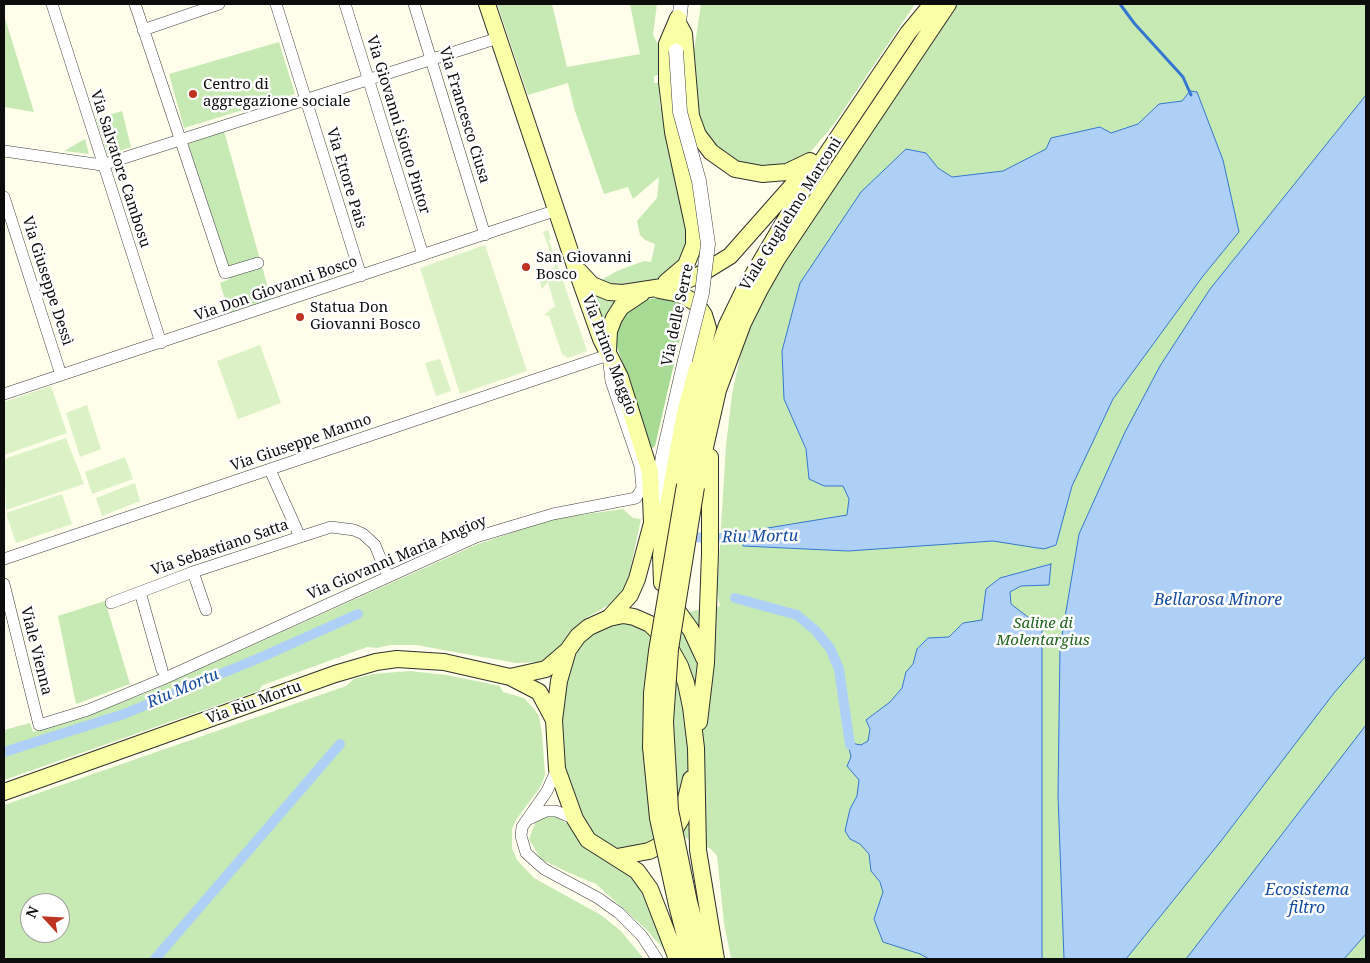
<!DOCTYPE html>
<html>
<head>
<meta charset="utf-8">
<style>
  body { margin:0 }
  #map { position:relative; width:1370px; height:963px; overflow:hidden; background:#fffeeb; font-family:"Noto Serif",serif }
  canvas { display:block }
  .frame { position:absolute; inset:0; border:5px solid #0c0c0c; pointer-events:none }
  .north { position:absolute; left:20px; top:893px; width:50px; height:50px; box-sizing:border-box; background:#fff; border:1px solid #9e9e9e; border-radius:50%; rotate:295deg; font-size:14px; font-weight:700; line-height:20px; text-align:center; color:#0c0c0c }
  .north::after { content:''; display:block; margin:auto; width:18px; height:22px; background:#be3421; clip-path:polygon(50% 0,100% 100%,50% 72%,0 100%) }
</style>
</head>
<body>
<div id="map">
<canvas width="1370" height="963"></canvas>
<div class="frame"></div>
<div class="north">N</div>
</div>
<script>
const ctx = document.querySelector('canvas').getContext('2d');
ctx.lineJoin = 'round';
function fillPath(path, color) { ctx.fillStyle = color; ctx.fill(path, 'evenodd'); }
const shape = rows => new Path2D(rows.map(r => 'M' + r).join(''));
function stroke(path, color, width, dash) { ctx.strokeStyle = color; ctx.lineWidth = width; ctx.lineCap = dash ? 'butt' : 'round'; ctx.setLineDash(dash || []); ctx.stroke(path); }
function write(font, color, halo, rows, align = 'center') {
  ctx.font = font + ' "Noto Serif",serif'; ctx.lineWidth = 5; ctx.setLineDash([]); ctx.textBaseline = 'middle'; ctx.strokeStyle = halo; ctx.fillStyle = color; for (const [text, x, y, turn = 0] of rows) {
    ctx.save(); ctx.translate(x, y); ctx.rotate((+turn || 0) * Math.PI / 180); ctx.textAlign = isNaN(turn) ? turn : align; if (halo) ctx.strokeText(text, 0, 0); ctx.fillText(text, 0, 0); ctx.restore();
  }
}
fillPath(shape([
  [497,4,552,4,567,67,640,54,630,4,657,4,653,35,661,49,661,74,654,76,654,83,659,83,660,107,667,111,689,233,688,251,667,274,653,281,618,287,596,283,617,271,644,261,651,262,655,244,645,240,640,235,637,221,657,198,659,177,633,199,628,187,604,194,575,111,568,83,528,95],
  [701,4,915,4,834,124,808,155,786,167,744,168,713,147,698,119,693,58],
  [955,4,1366,4,1366,959,731,959,724,923,717,856,711,849,666,829,654,842,633,849,617,848,606,844,594,834,582,817,567,774,562,747,562,708,571,664,578,646,587,636,616,623,630,623,720,606,717,593,726,446,732,394,741,353,752,320,775,275],
  [4,15,34,112,4,107],
  [279,42,295,94,184,128,169,74],
  [122,111,131,147,108,155,96,119],
  [224,131,271,299,229,313,220,283,230,279,188,144],
  [85,139,89,154,64,151],
  [591,292,616,299,605,319,602,320],
  [623,509,633,518,641,519,628,580,623,593,614,602,586,618,551,655,540,662,516,663,416,645,390,645,377,648,367,647,263,685,258,691,4,780,4,730,30,723,33,732,79,718,144,694,478,544,553,519],
  [105,601,130,684,76,704,58,616],
  [409,671,447,675,500,686,503,692,524,698,534,709,539,716,542,734,545,775,541,786,516,820,512,829,512,848,517,860,534,878,601,915,621,931,644,959,4,959,4,805,346,686,354,679,373,674],
  [30,903,60,903,60,933,30,933],
  [549,815,556,816,568,824,573,831,623,866,642,887,668,954,646,929,596,884,565,871,541,859,529,839,536,821]
]), '#c7eab4');
fillPath(shape([
  [661,297,686,303,682,329,655,446,652,448,615,341,615,331,624,309,640,301]
]), '#a7db93');
fillPath(shape([
  [548,230,551,239,549,240,587,351,568,358,562,354,549,316,544,315,555,306,548,282,542,289,537,273,555,267,543,232],
  [485,245,527,371,460,394,420,268],
  [260,345,281,403,238,419,217,361],
  [440,359,451,391,436,396,425,363],
  [51,386,67,433,4,455,4,402],
  [87,405,101,449,80,457,66,413],
  [66,438,84,484,6,510,4,459],
  [125,457,133,479,92,494,85,472],
  [135,483,140,501,102,516,96,498],
  [62,494,72,524,16,543,6,513]
]), '#dbf1c6');
const water = shape([
  [1190,91,1197,92,1223,160,1239,232,1203,276,1113,399,1072,486,1056,545,1044,549,993,541,848,551,743,546,743,532,847,515,849,499,843,486,824,486,809,479,806,449,784,399,782,351,800,283,861,192,906,149,926,153,938,168,952,177,1003,171,1046,149,1051,138,1100,127,1111,133,1138,124,1159,104,1182,101,1190,91],
  [1366,95,1366,656,1334,693,1221,841,1126,959,1064,959,1058,795,1060,647,1079,534,1125,432,1160,366,1210,289,1366,95],
  [1051,564,1049,585,1021,586,1010,592,1011,604,1042,628,1042,959,929,959,920,954,883,942,874,919,883,892,880,882,871,871,869,854,860,844,850,839,845,831,850,809,857,796,859,780,847,766,851,757,849,748,851,743,861,745,868,741,870,729,866,720,890,702,902,688,906,672,913,664,917,649,928,638,949,637,963,623,982,620,986,589,1000,578,1051,564],
  [1366,725,1366,934,1344,959,1186,959,1366,725]
]);
fillPath(water, '#aed0f7');
stroke(water, '#3477d0', 1);
stroke(shape([
  [1120,4,1134,23,1183,77,1191,95]
]), '#3477d0', 3);
stroke(shape([
  [684,537,755,539],
  [735,598,797,615,815,630,830,648,839,669,850,745],
  [4,752,124,714,264,656,358,614],
  [155,959,340,744]
]), '#aed0f7', 10);
const minor = shape([
  [52,4,161,343],
  [135,4,225,273,258,263],
  [276,4,361,276],
  [345,4,423,255],
  [414,4,485,235],
  [143,30,219,4],
  [4,151,102,165,498,38],
  [4,197,61,375],
  [4,394,557,210],
  [300,537,331,527,354,530,363,534,375,545,388,577],
  [4,559,608,355,611,381,640,466,642,488,636,498,553,514,476,537,163,679,88,710,39,725,4,584],
  [193,572,206,610],
  [140,592,162,670],
  [111,603,193,572,300,537,270,470],
  [557,769,547,791,522,827,521,836,526,853,544,869,598,898,619,913,642,936,657,959],
  [529,819,546,811,556,811,575,819]
]);
const tertiary = shape([
  [676,51,681,4],
  [656,502,663,456,685,360]
]);
const secondary = shape([
  [487,4,575,266,601,339,620,377,650,472,652,523,637,579,630,595,609,618],
  [678,23,684,34,691,116,698,135,711,152,735,169,762,174,787,172,810,161],
  [579,271,592,285,609,292,623,293,675,285,699,275,730,256,807,169],
  [666,282,686,265,694,245,694,229,673,132,667,82,667,44,678,18],
  [659,290,680,294,696,303,704,315,708,328,685,413,664,526,661,556,662,583],
  [608,350,609,331,614,318,621,307,642,293],
  [685,485,705,387,727,325,744,290,806,185,908,33,932,4],
  [696,487,718,390,743,323,760,289,777,259,948,4],
  [671,602,691,630,704,658],
  [510,677,546,669,568,650],
  [699,722,706,663,710,553,710,457],
  [4,792,335,674,376,662,397,659,444,662,510,677,539,692,554,720],
  [617,857,649,851,667,842,681,819,691,779],
  [689,902,704,959],
  [677,905,691,959],
  [677,959,650,889,637,871,588,840,575,819,557,769,554,720,559,681,568,650,578,636,589,627,609,618,623,615,634,617,650,624,665,639,680,666,686,683,691,707,696,748,698,850,716,959]
]);
stroke(minor, '#3f3f3f', 12);
stroke(tertiary, '#3f3f3f', 15);
stroke(secondary, '#2e2e2e', 18);
stroke(minor, '#fff', 11);
stroke(tertiary, '#fff', 14);
stroke(secondary, '#faffa6', 16);
const tertiaryBridge = shape([
  [676,51,680,112,699,181,708,244,702,293,685,360]
]);
const secondaryBridge = shape([
  [689,902,670,810,665,722,670,649,696,487],
  [677,905,658,818,651,747,652,693,657,651,685,485]
]);
stroke(tertiaryBridge, '#3f3f3f', 15, []);
stroke(secondaryBridge, '#2e2e2e', 18, []);
stroke(tertiaryBridge, '#fff', 14);
stroke(secondaryBridge, '#faffa6', 16);
for (const [x, y, r, color] of [
  [193,94,5,"#be3421"],
  [526,267,5,"#be3421"],
  [300,317,5,"#be3421"]
]) { const dot = new Path2D(); dot.arc(x, y, r, 0, 2 * Math.PI); ctx.fillStyle = color; ctx.fill(dot); stroke(dot, '#fff', 2); }
write('15px', '#0c0c0c', '#fff', [
  ["Centro di",203,85],
  ["aggregazione sociale",203,102],
  ["San Giovanni",536,258],
  ["Bosco",536,275],
  ["Statua Don",310,308],
  ["Giovanni Bosco",310,325]
], 'left');
write('15px', '#0c0c0c', '#fff', [
  ["Via Francesco Ciusa",464,115,73],
  ["Via Giovanni Siotto Pintor",398,125,73],
  ["Via Salvatore Cambosu",120,169,72],
  ["Via Ettore Pais",346,178,73],
  ["Viale Guglielmo Marconi",791,214,-58],
  ["Via Giuseppe Dessì",47,281,72],
  ["Via Don Giovanni Bosco",276,289,-19],
  ["Via delle Serre",678,315,-78],
  ["Via Primo Maggio",609,355,69],
  ["Via Giuseppe Manno",301,443,-19],
  ["Via Sebastiano Satta",220,548,-19],
  ["Via Giovanni Maria Angioy",397,558,-23],
  ["Viale Vienna",36,651,76],
  ["Via Riu Mortu",254,703,-20]
]);
write('italic 15px', '#1e641b', '#fff', [
  ["Saline di",1043,624],
  ["Molentargius",1043,641]
]);
write('italic 16px', '#134ba0', '#fff', [
  ["Riu Mortu",760,537,-1],
  ["Bellarosa Minore",1218,600],
  ["Riu Mortu",183,689,-23],
  ["Ecosistema",1307,890],
  ["filtro",1307,908]
]);
</script>
</body>
</html>
